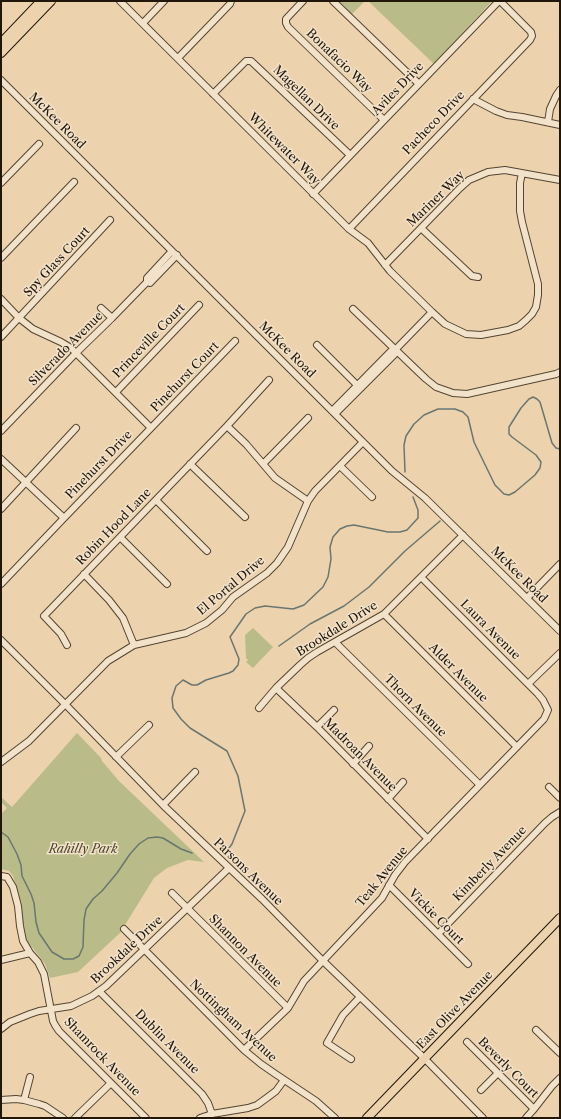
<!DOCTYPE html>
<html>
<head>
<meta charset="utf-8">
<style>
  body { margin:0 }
  #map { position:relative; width:561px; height:1119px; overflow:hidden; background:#ecd3ad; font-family:"Libre Caslon Text",serif }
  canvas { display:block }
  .frame { position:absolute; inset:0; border:2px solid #201609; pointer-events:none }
</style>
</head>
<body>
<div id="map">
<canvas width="561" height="1119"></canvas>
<div class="frame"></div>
</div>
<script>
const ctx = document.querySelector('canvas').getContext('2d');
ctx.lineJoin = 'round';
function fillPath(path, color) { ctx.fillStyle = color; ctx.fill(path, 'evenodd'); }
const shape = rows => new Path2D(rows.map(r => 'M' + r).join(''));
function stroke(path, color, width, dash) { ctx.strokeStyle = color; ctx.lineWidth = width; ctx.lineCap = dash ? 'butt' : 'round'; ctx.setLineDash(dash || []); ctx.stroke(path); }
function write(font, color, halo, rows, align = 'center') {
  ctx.font = font + ' "Libre Caslon Text",serif'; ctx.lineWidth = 3; ctx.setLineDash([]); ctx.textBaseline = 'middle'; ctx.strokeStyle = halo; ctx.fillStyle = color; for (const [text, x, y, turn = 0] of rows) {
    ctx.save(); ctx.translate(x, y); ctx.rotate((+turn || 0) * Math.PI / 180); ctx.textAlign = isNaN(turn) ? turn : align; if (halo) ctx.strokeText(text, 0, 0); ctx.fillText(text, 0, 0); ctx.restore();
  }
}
fillPath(shape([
  [339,1,365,1,352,14],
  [368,1,492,1,434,64],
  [253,628,273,647,253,668,246,662,248,660,246,658,245,635],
  [77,733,101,758,102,761,119,781,204,862,188,860,167,868,154,878,120,933,78,972,50,978,45,964,32,947,30,947,26,939,23,930,22,910,13,876,9,871,1,869,1,818,2,817,1,814,7,808,1,802,1,797,12,807]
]), '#b9bc89');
stroke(shape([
  [405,472,404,445,406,436,414,424,424,415,438,409,455,409,463,412,468,417,474,442,495,485,504,494,509,495,515,492,535,475,540,468,541,462,536,455,512,437,509,434,509,427,521,408,529,399,533,397,537,399,540,402,552,443,556,448,560,449],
  [279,646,310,624,344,606,369,587,405,551,440,521],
  [1,832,8,837,17,854,21,865,22,876,31,894,34,903,36,922,39,933,52,952,64,959,73,959,79,956,83,947,84,920,86,909,93,899,102,891,117,873,130,854,139,844,148,838,157,837,163,838,181,849,192,853],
  [225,851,229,848,232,844,245,811,238,776,227,751,190,728,181,719,173,708,172,698,176,686,183,680,192,685,197,685,206,680,229,673,233,671,238,665,239,659,230,637,246,614,255,608,265,606,293,609,304,605,323,587,328,577,331,559,330,547,333,537,340,529,347,526,354,525,388,532,400,532,407,530,418,518,418,510,413,497]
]), '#6a7670', 1.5);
const minor = shape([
  [120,1,349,229,368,243,390,271,432,312,445,324,466,334,481,335,508,330,519,326,526,320,532,314,536,307,538,295,538,284,522,222,520,211,520,183,522,173],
  [303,1,286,19,286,23,288,27,384,120],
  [333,1,419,84],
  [143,23,164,1],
  [178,58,230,4,231,1],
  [1,80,392,471,425,498,560,631],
  [213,94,246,61,251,61,350,155],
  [473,99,496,111,507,115,522,117,560,125],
  [548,122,550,109,556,96,560,90],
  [1,183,39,144],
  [313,194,499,1],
  [421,228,472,276,478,277],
  [349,229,530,40,532,36,531,32,500,1],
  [1,258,74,182],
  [385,265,460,188,469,180,488,172,505,170,560,180],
  [147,282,150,283,177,255],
  [1,299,19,318,33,329,61,342,71,348,151,428],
  [101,308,112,318],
  [353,309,426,379,436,387,453,393,467,394,556,374,560,372],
  [1,337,110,220],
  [317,345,360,388],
  [116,392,199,305],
  [332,411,392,350,396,349,432,312],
  [335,414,395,354,396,349],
  [227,426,246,444,275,478,308,501],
  [1,431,76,353,112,318,147,282,147,278,172,251],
  [1,459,64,518],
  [190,464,245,517],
  [263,464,308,418],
  [340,466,372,497],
  [156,500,207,551],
  [1,509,76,428],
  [120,537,167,584],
  [84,574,109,600,123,618,134,645],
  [1,584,64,518,235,341],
  [527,598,560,564],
  [384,614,517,747],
  [1,640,65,704,163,805,262,899,322,960,424,1058,483,1118],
  [335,642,480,785],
  [67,645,61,634,44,616,227,426,269,380],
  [528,684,560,653],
  [276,688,317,727,428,839],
  [259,708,276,688,300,665,308,658,317,652,384,614,463,535],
  [317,727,334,710],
  [116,757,149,725],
  [1,762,29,741,108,661,134,645,186,633,206,623,222,610,233,597,267,573,277,563,288,547,308,501,315,491,363,442],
  [353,764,369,746],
  [549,787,560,798],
  [388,799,403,782],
  [163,805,195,772],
  [1,876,7,877,13,887,18,906,20,926,23,941,30,953,38,962,44,974,53,1021,55,1025,59,1031,146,1118],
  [389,885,468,964],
  [172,893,288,1008],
  [124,929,244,1050,261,1064,274,1073,316,1101,335,1118],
  [438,934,545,823,552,817,560,812],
  [1,960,30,953],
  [99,991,202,1094,208,1103,212,1114],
  [1,1029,10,1022,30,1014,39,1011,71,1006,92,996,106,986,229,868],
  [536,1030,560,1053],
  [467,1042,534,1109],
  [244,1050,288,1008,304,981,382,898,395,875,405,862,544,719,548,710,543,700,538,694,421,577],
  [351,1059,327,1043,343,1015,360,997],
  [481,1090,498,1073],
  [1,1100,16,1099,24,1100,39,1104,45,1106,63,1118],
  [24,1100,30,1077],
  [75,1118,111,1083],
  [200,1118,212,1114,248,1108,257,1105,268,1097,276,1091,284,1080],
  [526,1118,534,1109,552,1086,560,1078]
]);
const major = shape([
  [1,43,41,1],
  [1,53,51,1],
  [367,1118,560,918]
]);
stroke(minor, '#534532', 8);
stroke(major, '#201609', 10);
stroke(minor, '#f3e2ca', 6);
stroke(major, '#ecd3ad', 8);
write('12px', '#201609', '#f3e2ca', [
  ["Bonafacio Way",339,61,44],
  ["Aviles Drive",398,89,-46],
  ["Magellan Drive",306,98,44],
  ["McKee Road",57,121,45],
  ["Pacheco Drive",434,123,-46],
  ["Whitewater Way",284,149,45],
  ["Mariner Way",436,199,-44],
  ["Spy Glass Court",57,262,-47],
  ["Princeville Court",149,341,-46],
  ["Silverado Avenue",66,349,-45],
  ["McKee Road",287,350,45],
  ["Pinehurst Court",185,377,-46],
  ["Pinehurst Drive",99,465,-46],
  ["Robin Hood Lane",114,527,-46],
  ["McKee Road",519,575,45],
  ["El Portal Drive",231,586,-40],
  ["Brookdale Drive",337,629,-32],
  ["Laura Avenue",490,630,45],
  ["Alder Avenue",458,673,45],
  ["Thorn Avenue",415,706,45],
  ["Madroan Avenue",360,755,45],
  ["Kimberly Avenue",490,864,-46],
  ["Parsons Avenue",248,872,44],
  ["Teak Avenue",382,877,-51],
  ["Vickie Court",436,917,45],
  ["Brookdale Drive",127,950,-43],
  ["Shannon Avenue",245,951,45],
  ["East Olive Avenue",455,1010,-46],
  ["Nottingham Avenue",233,1021,43],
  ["Dublin Avenue",167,1042,45],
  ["Shamrock Avenue",102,1057,46],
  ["Beverly Court",508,1068,45]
]);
write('italic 12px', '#4e482f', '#f3e2ca', [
  ["Rahilly Park",83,850]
]);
</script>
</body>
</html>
